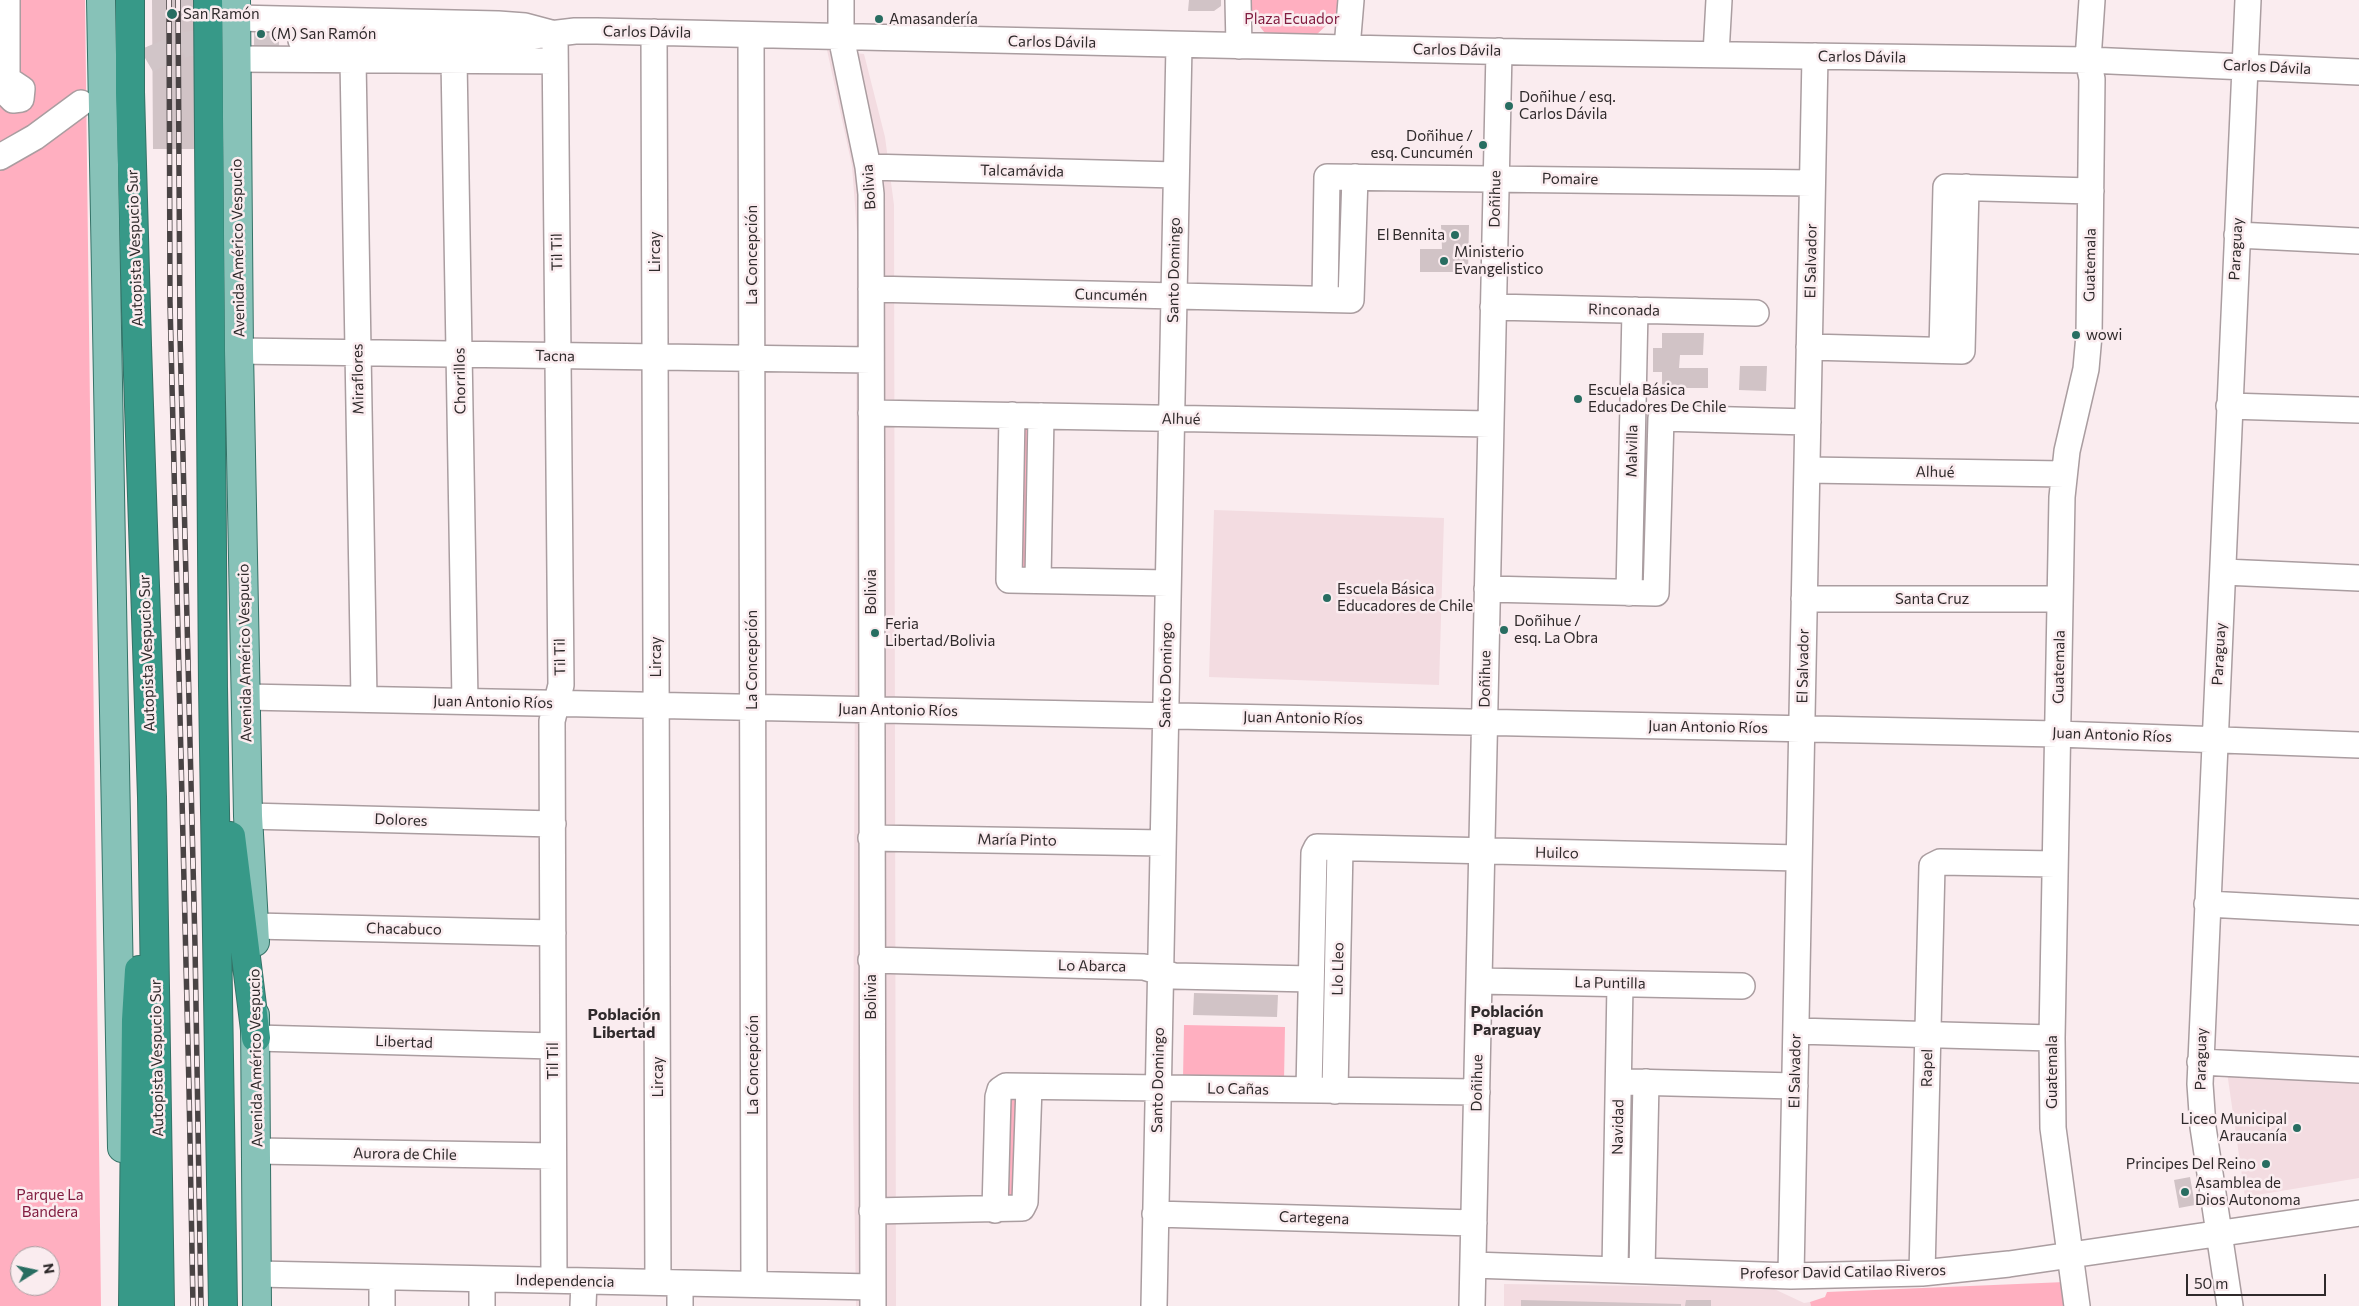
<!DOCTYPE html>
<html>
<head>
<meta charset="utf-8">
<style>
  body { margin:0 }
  #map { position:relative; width:2359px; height:1306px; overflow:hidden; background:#faecef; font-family:Commissioner,sans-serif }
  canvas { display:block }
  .north { position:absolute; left:10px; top:1246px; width:50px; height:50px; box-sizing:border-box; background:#faecef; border:1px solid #a99ea1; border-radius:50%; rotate:80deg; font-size:14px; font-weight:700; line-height:20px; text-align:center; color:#2f2a2b }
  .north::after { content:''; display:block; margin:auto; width:18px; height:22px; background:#286d61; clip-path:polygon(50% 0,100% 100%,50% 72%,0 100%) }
  .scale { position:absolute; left:2186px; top:1274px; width:140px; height:22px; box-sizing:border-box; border:2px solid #2f2a2b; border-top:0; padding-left:6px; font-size:15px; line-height:18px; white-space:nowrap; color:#2f2a2b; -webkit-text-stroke:4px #faecef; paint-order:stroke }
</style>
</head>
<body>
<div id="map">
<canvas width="2359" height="1306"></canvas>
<div class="north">N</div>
<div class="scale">50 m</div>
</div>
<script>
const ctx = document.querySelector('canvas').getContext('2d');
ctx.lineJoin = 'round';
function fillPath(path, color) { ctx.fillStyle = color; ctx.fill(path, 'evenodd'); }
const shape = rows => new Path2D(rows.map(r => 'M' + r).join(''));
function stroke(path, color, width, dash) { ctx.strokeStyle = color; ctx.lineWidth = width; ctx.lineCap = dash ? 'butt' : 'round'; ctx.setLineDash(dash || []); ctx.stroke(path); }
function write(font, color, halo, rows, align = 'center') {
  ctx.font = font + ' Commissioner,sans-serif'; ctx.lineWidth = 5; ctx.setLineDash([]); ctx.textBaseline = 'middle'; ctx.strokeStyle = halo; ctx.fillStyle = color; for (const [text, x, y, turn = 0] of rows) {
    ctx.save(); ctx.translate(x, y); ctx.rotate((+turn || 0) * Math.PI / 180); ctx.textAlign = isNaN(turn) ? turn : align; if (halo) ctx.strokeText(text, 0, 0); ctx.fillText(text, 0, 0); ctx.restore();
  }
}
fillPath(shape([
  [827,50,864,54,885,137,894,205,896,1306,856,1306,853,1105,857,232,852,166],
  [1214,510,1444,518,1439,685,1209,677],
  [2227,1072,2359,1078,2359,1178,2245,1197],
  [1504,1284,1772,1288,1804,1303,1810,1302,1811,1306,1504,1306]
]), '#f3dce1');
fillPath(shape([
  [0,0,85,0,101,1306,0,1306],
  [20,1256,50,1256,50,1286,20,1286],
  [1246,0,1338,0,1336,16,1313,38,1268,37,1246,9],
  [1015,427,1035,427,1033,571,1016,571],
  [1184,1025,1285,1027,1284,1081,1183,1079],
  [1018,1092,1021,1200,1007,1205,1005,1097],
  [2065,1282,2069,1306,1811,1306,1810,1302,1825,1297,1827,1292]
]), '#ffafc0');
fillPath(shape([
  [152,0,199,0,200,149,153,149],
  [1189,0,1221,0,1221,6,1214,11,1188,11],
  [1441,225,1469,225,1468,272,1420,272,1420,249,1442,249],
  [1662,333,1704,333,1703,355,1680,355,1679,368,1708,368,1708,388,1662,388,1662,372,1653,372,1653,348,1662,348],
  [1740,366,1767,366,1766,391,1739,390],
  [1194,993,1278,995,1277,1017,1193,1015],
  [2190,1177,2195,1205,2179,1208,2174,1180],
  [1521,1300,1681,1304,1681,1306,1521,1306],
  [1686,1300,1711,1300,1711,1306,1685,1306]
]), '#d1c3c6');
stroke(shape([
  [115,80,152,58,187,44,229,40,301,40]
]), '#d1c5c8', 25, [25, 12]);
const minor = shape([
  [7,0,7,89,9,96,13,100,21,99,22,89,7,79],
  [841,0,841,37,868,167,871,194,873,1306],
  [1238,0,1239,46],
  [236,18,498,24,525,26,555,34,561,685,552,721,554,1280],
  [654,32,658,1282],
  [751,35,754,1284],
  [301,40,483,42,575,31,597,31,1524,52,2088,60,2359,72],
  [1347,48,1351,0],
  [1716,54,1719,0],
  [236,59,555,61],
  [353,60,364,699],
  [454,60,465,701],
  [0,157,35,137,81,103],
  [868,167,1176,175],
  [2237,235,2359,241],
  [871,289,1351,300,1355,177],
  [1325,299,1327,177,1812,183],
  [1493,307,1756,313],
  [1809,347,1962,351,1966,187],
  [1942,350,1946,187,2091,191],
  [239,351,871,360],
  [2229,406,2359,410],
  [871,413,1490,424],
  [1012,415,1009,580,1168,583],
  [1807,470,2064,474],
  [2224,572,2359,578],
  [1038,580,1041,416],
  [1487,589,1656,593,1661,418,1808,422],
  [1629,593,1635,310],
  [1804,599,2060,599],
  [246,697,2057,734,2359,745],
  [248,816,553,824],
  [871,838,1163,843],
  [2207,904,2359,912],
  [255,926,553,933],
  [871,960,1144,967,1174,976,1311,979],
  [1479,981,1742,986],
  [1796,1031,2052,1038],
  [256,1038,553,1046],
  [2200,1062,2359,1070],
  [1630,1082,1795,1086],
  [1309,1090,1314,853,1317,847,1799,858],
  [1335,1091,1340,848],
  [257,1151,553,1156],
  [995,1210,998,1097,1000,1090,1006,1086,1477,1092],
  [872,1211,1022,1208,1025,1202,1029,1087],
  [1155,1214,1474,1223],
  [1473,1265,1791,1276,1922,1273,2009,1264,2359,1213],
  [1615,1270,1620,984],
  [1642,1271,1646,1082],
  [1922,1273,1932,866,1940,862,2055,864],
  [257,1274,873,1287],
  [1791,1276,1815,56],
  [482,1279,482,1306],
  [680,1283,680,1306],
  [382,1306,382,1277],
  [583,1306,584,1281],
  [1154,1306,1179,45],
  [1472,1306,1499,51],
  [2077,1306,2053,1128,2052,1038,2062,497,2067,451,2086,369,2089,335,2092,79,2088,60,2092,0],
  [2230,1306,2203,1127,2200,1084,2248,0]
]);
const major = shape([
  [101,0,122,1148],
  [236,0,239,351,248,816,255,942],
  [255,1015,257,1306]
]);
const highway = shape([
  [130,0,130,92,137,345,152,797,160,1306],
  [208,0,213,687,223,1306],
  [231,836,256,1038],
  [133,1306,136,1020,139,970]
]);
stroke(minor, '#aa9da0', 28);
stroke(major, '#347267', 30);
stroke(highway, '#347267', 30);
stroke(minor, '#fff', 25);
stroke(major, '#87c2b8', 28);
stroke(highway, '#379988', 28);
const rail = shape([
  [169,0,170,302,189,1088,193,1306],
  [178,0,180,334,195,945,201,1306]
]);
stroke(rail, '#494344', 5.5);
stroke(rail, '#faecef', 4, [11]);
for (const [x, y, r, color] of [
  [172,14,6,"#286d61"],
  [879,19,5,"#286d61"],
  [261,34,5,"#286d61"],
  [1509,106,5,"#286d61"],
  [1483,145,5,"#286d61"],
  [1455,235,5,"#286d61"],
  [1444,261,5,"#286d61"],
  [2076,335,5,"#286d61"],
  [1578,399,5,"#286d61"],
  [1327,598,5,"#286d61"],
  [1504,630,5,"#286d61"],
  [875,633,5,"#286d61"],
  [2297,1128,5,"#286d61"],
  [2266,1164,5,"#286d61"],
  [2185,1192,5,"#286d61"]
]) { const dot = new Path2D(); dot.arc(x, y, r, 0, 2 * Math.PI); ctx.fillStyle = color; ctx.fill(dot); stroke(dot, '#faecef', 2); }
write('15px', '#2f2a2b', '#faecef', [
  ["San Ramón",183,14],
  ["Amasandería",889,19],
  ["(M) San Ramón",271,34],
  ["Doñihue / esq.",1519,97],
  ["Carlos Dávila",1519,114],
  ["Doñihue /",1473,136,"right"],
  ["esq. Cuncumén",1473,153,"right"],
  ["El Bennita",1445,235,"right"],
  ["Ministerio",1454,252],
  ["Evangelistico",1454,269],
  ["wowi",2086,335],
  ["Escuela Básica",1588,390],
  ["Educadores De Chile",1588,407],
  ["Escuela Básica",1337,589],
  ["Educadores de Chile",1337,606],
  ["Doñihue /",1514,621],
  ["esq. La Obra",1514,638],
  ["Feria",885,624],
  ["Libertad/Bolivia",885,641],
  ["Liceo Municipal",2287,1119,"right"],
  ["Araucanía",2287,1136,"right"],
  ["Principes Del Reino",2256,1164,"right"],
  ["Asamblea de",2195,1183],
  ["Dios Autonoma",2195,1200]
], 'left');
write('15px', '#811d40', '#faecef', [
  ["Plaza Ecuador",1292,19],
  ["Parque La",50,1195],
  ["Bandera",50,1212]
]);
write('15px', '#2f2a2b', '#faecef', [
  ["Carlos Dávila",647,32,1],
  ["Carlos Dávila",1052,42,1],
  ["Carlos Dávila",1457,50,1],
  ["Carlos Dávila",1862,57,1],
  ["Carlos Dávila",2267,67,3],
  ["Talcamávida",1022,171,1],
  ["Pomaire",1570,179,1],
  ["Bolivia",869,187,-94],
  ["Doñihue",1495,199,-89],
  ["Autopista Vespucio Sur",135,248,-92],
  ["Avenida Américo Vespucio",238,248,-91],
  ["Paraguay",2236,249,-87],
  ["Til Til",557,252,-91],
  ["Lircay",655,252,-90],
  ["La Concepción",752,255,-90],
  ["El Salvador",1811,261,-89],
  ["Guatemala",2090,265,-89],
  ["Santo Domingo",1174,270,-89],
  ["Cuncumén",1111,295,1],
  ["Rinconada",1624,310,1],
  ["Tacna",555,356,1],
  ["Miraflores",358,379,-91],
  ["Chorrillos",460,381,-91],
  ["Alhué",1181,419,1],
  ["Malvilla",1632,451,-89],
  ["Alhué",1935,472,1],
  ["Bolivia",871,592,-90],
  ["Santa Cruz",1932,599],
  ["Autopista Vespucio Sur",147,653,-92],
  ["Avenida Américo Vespucio",245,653,-91],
  ["Paraguay",2219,654,-87],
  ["Til Til",560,657,-91],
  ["Lircay",656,657,-90],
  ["La Concepción",752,660,-90],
  ["El Salvador",1803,666,-89],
  ["Guatemala",2059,667,-89],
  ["Santo Domingo",1166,675,-89],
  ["Doñihue",1485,679,-89],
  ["Juan Antonio Ríos",493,702,1],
  ["Juan Antonio Ríos",898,710,1],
  ["Juan Antonio Ríos",1303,718,1],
  ["Juan Antonio Ríos",1708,727,1],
  ["Juan Antonio Ríos",2112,735,2],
  ["Dolores",401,820,2],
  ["María Pinto",1017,840,1],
  ["Huilco",1557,853,1],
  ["Chacabuco",404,929,1],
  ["Lo Abarca",1092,966,1],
  ["Llo Lleo",1338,969,-89],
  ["La Puntilla",1610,983,1],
  ["Bolivia",871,997,-90],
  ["Libertad",404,1042,2],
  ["Autopista Vespucio Sur",157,1058,-91],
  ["Avenida Américo Vespucio",256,1058,-91],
  ["Paraguay",2201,1059,-89],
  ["Til Til",553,1061,-90],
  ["La Concepción",753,1065,-90],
  ["Rapel",1927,1068,-89],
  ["El Salvador",1795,1071,-89],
  ["Guatemala",2052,1072,-90],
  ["Lircay",658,1077,-90],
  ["Santo Domingo",1158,1080,-89],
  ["Doñihue",1477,1083,-89],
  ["Lo Cañas",1238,1089,1],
  ["Navidad",1618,1127,-89],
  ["Aurora de Chile",405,1154,1],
  ["Cartegena",1314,1218,2],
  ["Profesor David Catilao Riveros",1843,1272,-1],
  ["Independencia",565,1281,1]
]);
write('bold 16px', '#2f2a2b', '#faecef', [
  ["Población",1507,1012],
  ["Paraguay",1507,1030],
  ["Población",624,1015],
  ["Libertad",624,1033]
]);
</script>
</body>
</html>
